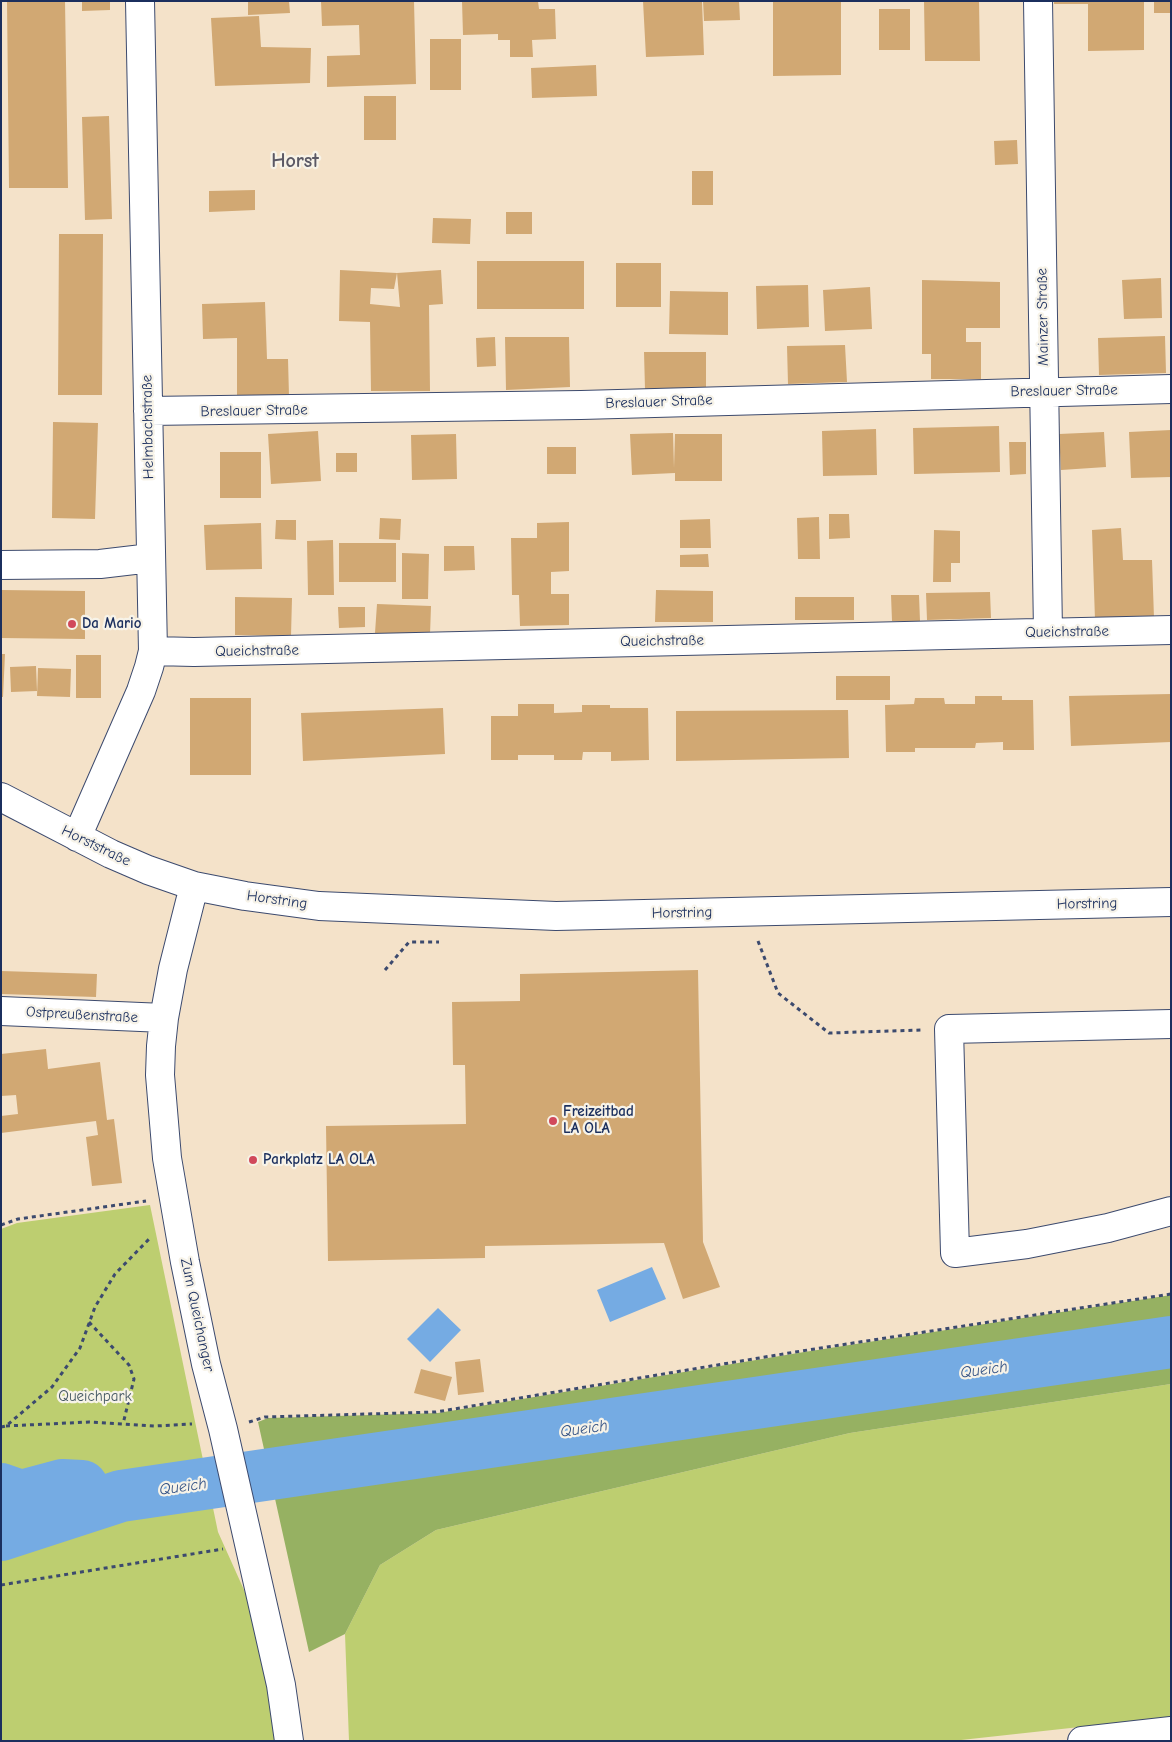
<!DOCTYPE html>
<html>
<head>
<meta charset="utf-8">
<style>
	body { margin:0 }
	#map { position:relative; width:1172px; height:1742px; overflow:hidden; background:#f4e2c9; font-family:"Comic Neue",sans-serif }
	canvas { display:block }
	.frame { position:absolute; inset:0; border:2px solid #1b2f5e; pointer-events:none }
</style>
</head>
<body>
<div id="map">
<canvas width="1172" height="1742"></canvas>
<div class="frame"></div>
</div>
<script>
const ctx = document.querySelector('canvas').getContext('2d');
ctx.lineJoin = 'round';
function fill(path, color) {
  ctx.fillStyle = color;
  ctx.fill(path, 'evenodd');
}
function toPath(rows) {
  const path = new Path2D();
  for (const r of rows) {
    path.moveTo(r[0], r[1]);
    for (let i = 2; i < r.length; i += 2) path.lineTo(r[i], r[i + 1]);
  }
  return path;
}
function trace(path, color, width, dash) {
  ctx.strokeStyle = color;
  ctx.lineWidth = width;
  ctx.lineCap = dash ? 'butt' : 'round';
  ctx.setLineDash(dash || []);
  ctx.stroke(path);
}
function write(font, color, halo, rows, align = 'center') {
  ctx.font = font + ' "Comic Neue",sans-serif';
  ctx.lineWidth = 4.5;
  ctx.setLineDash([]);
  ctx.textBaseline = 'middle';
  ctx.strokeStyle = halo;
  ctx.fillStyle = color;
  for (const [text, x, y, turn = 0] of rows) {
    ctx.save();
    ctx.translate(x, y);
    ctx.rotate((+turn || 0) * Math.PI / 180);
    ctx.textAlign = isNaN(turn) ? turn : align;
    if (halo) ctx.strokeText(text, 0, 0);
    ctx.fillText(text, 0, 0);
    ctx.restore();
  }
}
fill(toPath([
	[150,1205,218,1532,275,1659,289,1741,1,1741,1,1229,17,1223],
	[1171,1384,1171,1717,952,1741,349,1741,345,1634,380,1565,436,1530,850,1433]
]), '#bdce70');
fill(toPath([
	[1171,1295,1171,1384,850,1433,436,1530,380,1565,345,1634,309,1652,258,1422,268,1418,438,1413,798,1353]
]), '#96b162');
fill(toPath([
	[652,1267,666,1299,610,1322,597,1290],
	[438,1308,461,1330,430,1362,407,1339]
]), '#75abe3');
trace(toPath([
	[1,1489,21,1496,62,1485,82,1486],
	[1,1535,121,1496,1171,1342]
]), '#75abe3', 52);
fill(toPath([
	[7,1,65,1,68,188,9,188],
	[82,1,110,1,110,10,82,11],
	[248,1,289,1,290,13,248,15],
	[321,1,414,1,416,84,327,87,327,56,360,55,359,25,322,26],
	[462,1,538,1,539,9,555,9,556,39,532,40,533,57,510,57,510,40,498,40,498,34,463,35],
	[643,1,702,1,704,55,646,57],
	[703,1,739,1,740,20,704,21],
	[773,1,841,1,841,75,773,76],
	[924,1,979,1,980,61,925,61],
	[1054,1,1144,1,1144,50,1088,51,1088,4,1054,4],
	[1154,1,1171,1,1171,13,1154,13],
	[879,9,910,9,910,50,879,50],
	[259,16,261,47,311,48,310,83,215,86,211,18],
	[430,39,461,39,461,90,430,90],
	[596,65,597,96,532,98,531,68],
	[364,96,396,96,396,140,364,140],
	[109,116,112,219,85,220,82,117],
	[1017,140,1018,164,995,165,994,141],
	[692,171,713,171,713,205,692,205],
	[255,190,255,210,209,212,209,191],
	[506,212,532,212,532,234,506,234],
	[433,218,471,219,470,244,432,243],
	[59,234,103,234,102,395,58,395],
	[477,261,584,261,584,309,477,309],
	[616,263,661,263,661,307,616,307],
	[340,270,397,273,394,289,371,288,370,304,400,307,397,273,441,270,443,304,429,305,430,391,371,391,370,322,339,321],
	[1161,278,1162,318,1124,319,1122,280],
	[922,280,1000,282,1000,328,966,328,966,342,981,342,981,379,931,379,931,354,922,354],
	[808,285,809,327,757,329,756,286],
	[870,287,872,329,825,331,823,290],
	[670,291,728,292,728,335,669,334],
	[265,302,267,359,288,359,289,396,237,397,237,338,203,339,202,304],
	[1165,336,1166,373,1099,375,1098,338],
	[495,337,496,366,477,367,476,338],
	[505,337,569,337,570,387,506,390],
	[845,345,847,382,788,384,787,346],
	[644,352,706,352,706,389,645,389],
	[53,422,98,423,95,519,52,518],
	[999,426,1000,472,914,474,913,428],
	[876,429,877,475,823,476,822,431],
	[1171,430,1171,477,1131,478,1129,432],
	[318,431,321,481,271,484,268,434],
	[1104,432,1106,467,1061,470,1059,434],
	[673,433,674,468,675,434,722,434,722,481,675,481,675,473,632,475,630,434],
	[456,434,457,479,412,480,411,435],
	[1009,442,1026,442,1026,474,1010,475],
	[547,447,576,447,576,474,547,474],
	[220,452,261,452,261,498,220,498],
	[336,453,357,453,357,472,336,472],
	[829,514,849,514,850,538,829,539],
	[819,517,820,559,798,559,797,518],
	[380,518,401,519,400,540,379,539],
	[710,519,711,548,680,548,680,520],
	[276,520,296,520,296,540,275,539],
	[569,522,569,571,551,572,551,594,569,594,569,625,520,626,519,595,512,595,511,538,537,538,537,523],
	[261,523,262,569,206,570,204,525],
	[1121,528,1123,560,1152,560,1154,618,1095,620,1092,530],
	[934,530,960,531,960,563,951,563,951,582,933,582],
	[333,540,334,595,308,595,307,541],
	[339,543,396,543,396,582,339,582],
	[444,546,474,546,475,570,444,571],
	[402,553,429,554,428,599,402,599],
	[708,554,709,567,680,567,680,555],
	[1,590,85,591,85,639,1,638],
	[656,590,713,591,713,622,655,622],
	[990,592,991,618,927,620,926,593],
	[891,595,919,595,920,621,892,621],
	[235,597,292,598,291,636,235,635],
	[795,597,854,597,854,620,795,620],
	[377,604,431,606,430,635,375,633],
	[338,607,365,607,365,627,339,628],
	[1,654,5,654,3,697,1,697],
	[76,655,101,655,101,698,76,698],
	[36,666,37,691,11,692,10,667],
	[38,668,71,669,70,697,37,696],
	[836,676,890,676,890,700,836,700],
	[1171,694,1171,742,1071,746,1069,696],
	[975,696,1002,696,1002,700,1033,700,1034,750,1003,750,1003,742,976,743,975,748,915,748,915,752,886,752,885,705,914,704,915,698,944,698,945,704,975,704],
	[190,698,251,698,251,775,190,775],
	[518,704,554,704,554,713,582,712,582,705,610,705,610,708,648,708,649,760,611,761,611,752,583,752,582,760,554,760,554,755,518,755,518,760,491,760,491,716,518,716],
	[443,708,445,754,303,761,301,713],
	[848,710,849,758,676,761,676,711],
	[698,970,703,1242,720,1287,683,1299,664,1243,485,1246,485,1258,328,1261,326,1126,466,1124,465,1065,453,1065,452,1002,520,1001,520,974],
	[1,971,97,974,96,997,1,994],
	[46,1049,48,1069,100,1062,107,1120,114,1119,122,1183,92,1186,86,1137,98,1135,96,1121,1,1133,1,1116,18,1114,16,1095,1,1096,1,1054],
	[480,1359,484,1392,458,1395,455,1362],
	[421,1369,452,1377,445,1401,414,1393]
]), '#d1a873');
const minor = toPath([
	[1038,1,1048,632],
	[148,411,581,405,1171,389],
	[1,565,100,564,151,558],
	[153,651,194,652,1171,630],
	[1,797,111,854,148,870,194,886,245,896,319,906,556,916,1171,902],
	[77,837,141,691,149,667,153,651,140,1],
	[194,886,173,969,164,1018,161,1046,160,1075,167,1158,185,1262,206,1364,223,1429,281,1685,289,1741],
	[1,1011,164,1018],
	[1171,1024,949,1029,955,1253,1027,1244,1108,1228,1171,1211],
	[1082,1741,1171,1731]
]);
trace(minor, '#3c4a6e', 30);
trace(toPath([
	[758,941,778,993,829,1033,921,1030],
	[385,970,409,942,439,942],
	[1,1225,18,1219,146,1201],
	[89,1322,129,1365,134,1379,123,1424],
	[249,1422,265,1417,436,1412,795,1352,1171,1294],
	[6,1426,89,1422,155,1426,192,1424],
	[1,1427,6,1426,52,1387,80,1348,95,1307,115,1274,151,1237],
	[1,1585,223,1549]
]), '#3c4a6e', 3, [4, 4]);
trace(minor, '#fff', 28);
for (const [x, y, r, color] of [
	[72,624,5,"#d1495b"],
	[553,1121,5,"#d1495b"],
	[253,1160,5,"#d1495b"]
]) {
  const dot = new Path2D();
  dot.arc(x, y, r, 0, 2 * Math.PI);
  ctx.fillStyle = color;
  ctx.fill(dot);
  trace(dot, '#f7f3e8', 2);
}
write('15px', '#1b2f5e', '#f7f3e8', [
	["Mainzer Straße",1043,317,-91],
	["Breslauer Straße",1064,391,-1],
	["Breslauer Straße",659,402,-2],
	["Breslauer Straße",254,411,-1],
	["Helmbachstraße",148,427,-91],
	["Queichstraße",1067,632,-1],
	["Queichstraße",662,641,-1],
	["Queichstraße",257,651,-1],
	["Horststraße",96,846,26],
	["Horstring",277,900,8],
	["Horstring",1087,904,-1],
	["Horstring",682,913,-1],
	["Ostpreußenstraße",82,1015,3],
	["Zum Queichanger",197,1315,78]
]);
write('bold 15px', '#1b2f5e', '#f7f3e8', [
	["Da Mario",82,624],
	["Freizeitbad",563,1112],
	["LA OLA",563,1129],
	["Parkplatz LA OLA",263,1160]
], 'left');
write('15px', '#445762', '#f7f3e8', [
	["Queichpark",95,1397]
]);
write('italic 16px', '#365486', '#f7f3e8', [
	["Queich",984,1370,-8],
	["Queich",584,1429,-8],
	["Queich",183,1487,-8]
]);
write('bold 20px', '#5b5965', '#f7f3e8', [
	["Horst",295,161]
]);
</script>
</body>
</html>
